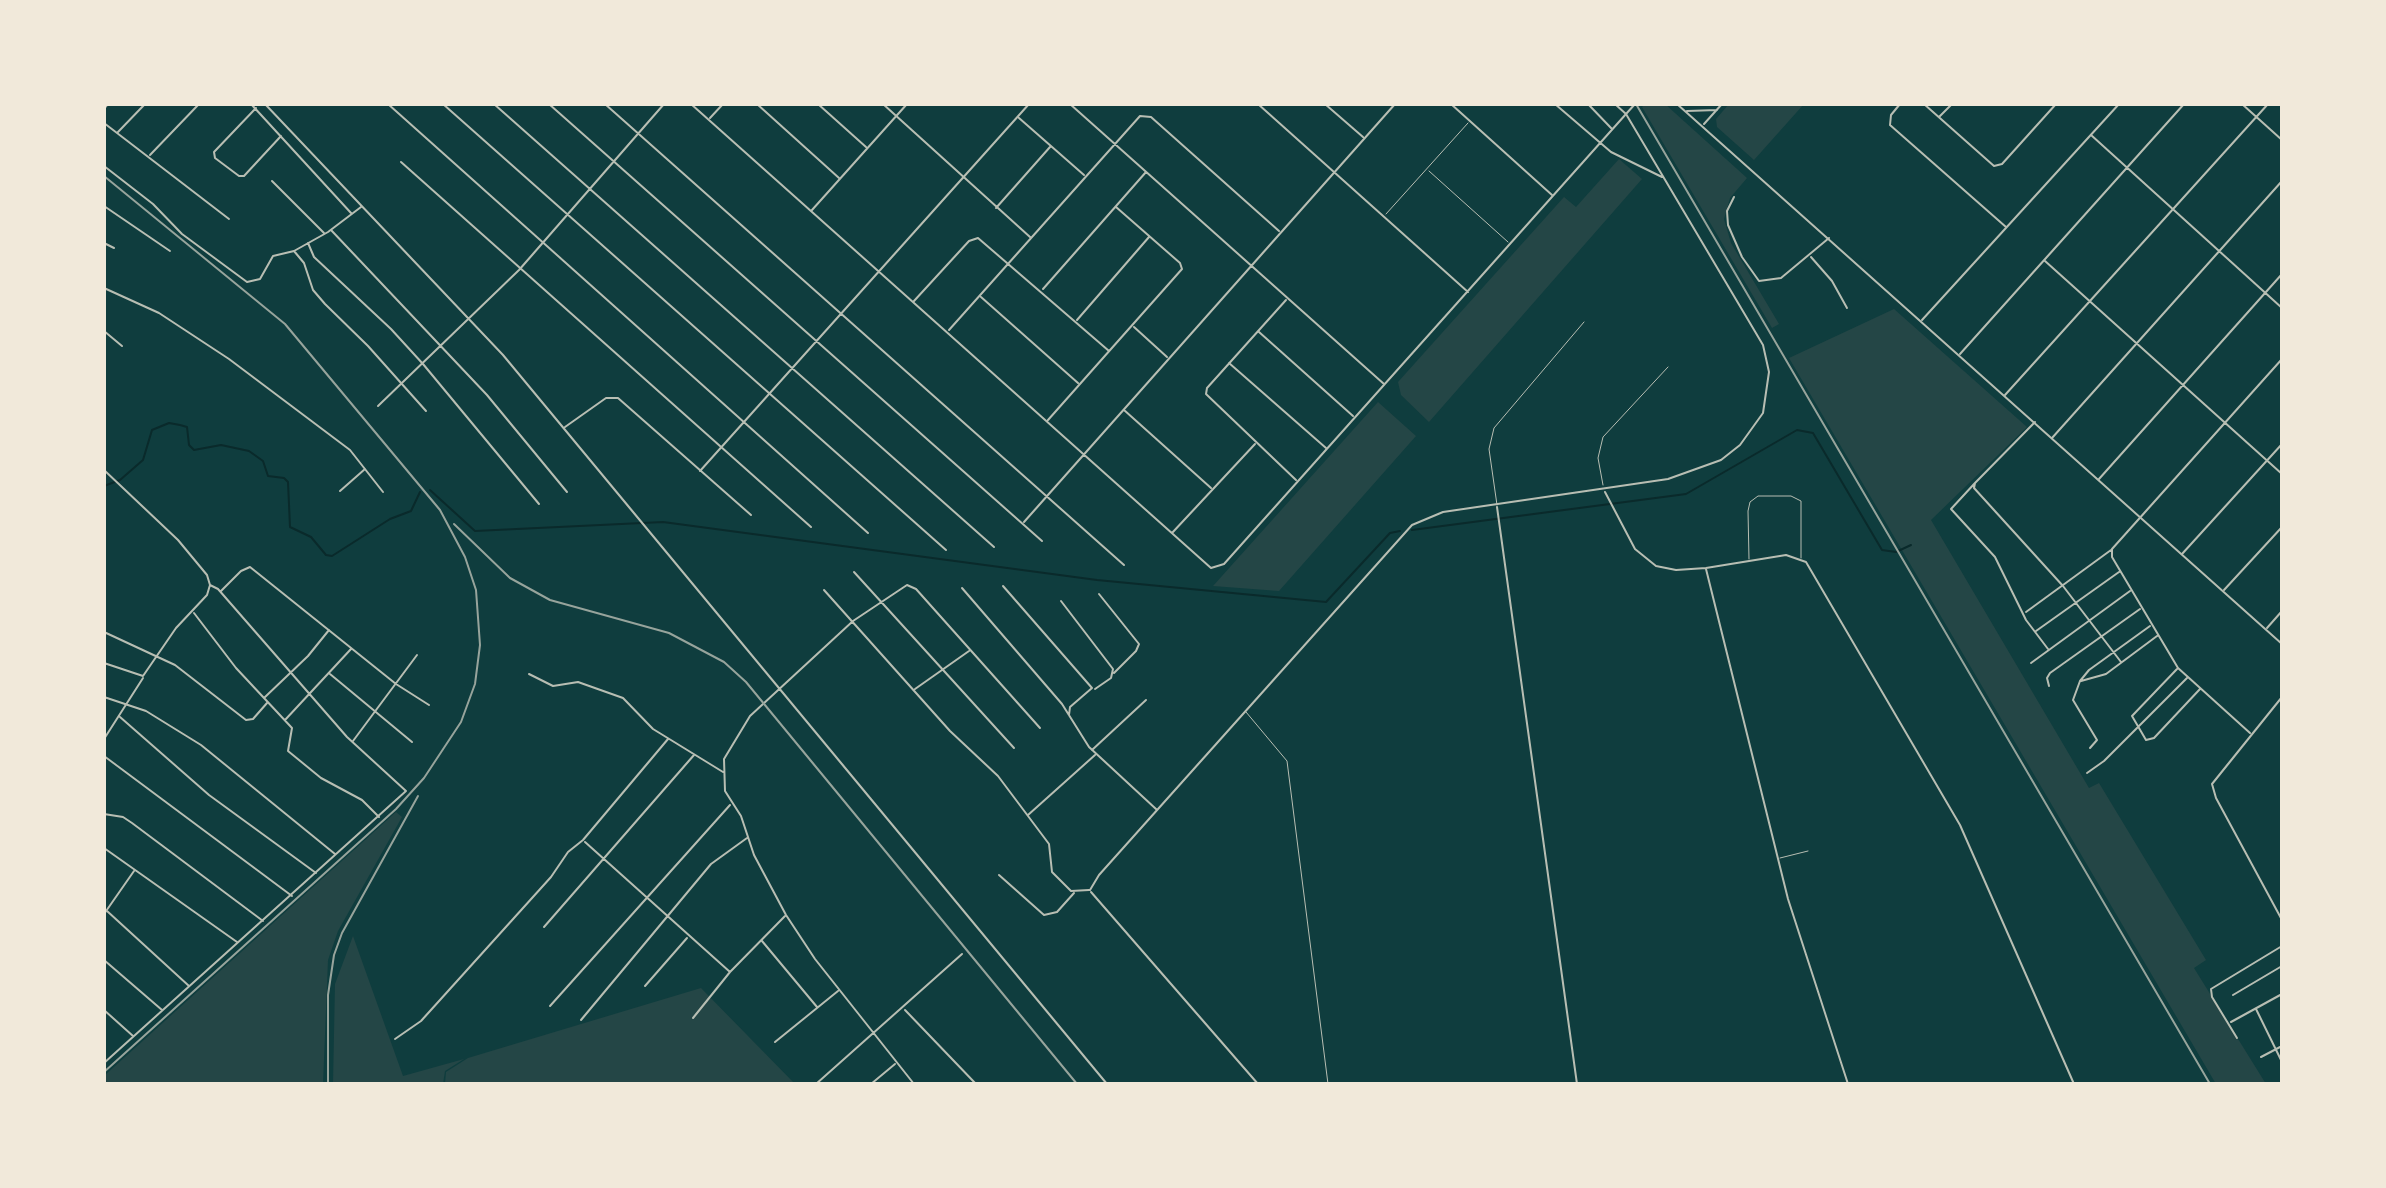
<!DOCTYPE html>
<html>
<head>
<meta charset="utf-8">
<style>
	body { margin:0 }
	#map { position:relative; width:2386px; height:1188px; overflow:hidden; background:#0f3d3e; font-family:Raleway,sans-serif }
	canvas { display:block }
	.frame { position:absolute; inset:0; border:106px solid #f1e9da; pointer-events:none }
</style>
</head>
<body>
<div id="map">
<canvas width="2386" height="1188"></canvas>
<div class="frame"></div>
</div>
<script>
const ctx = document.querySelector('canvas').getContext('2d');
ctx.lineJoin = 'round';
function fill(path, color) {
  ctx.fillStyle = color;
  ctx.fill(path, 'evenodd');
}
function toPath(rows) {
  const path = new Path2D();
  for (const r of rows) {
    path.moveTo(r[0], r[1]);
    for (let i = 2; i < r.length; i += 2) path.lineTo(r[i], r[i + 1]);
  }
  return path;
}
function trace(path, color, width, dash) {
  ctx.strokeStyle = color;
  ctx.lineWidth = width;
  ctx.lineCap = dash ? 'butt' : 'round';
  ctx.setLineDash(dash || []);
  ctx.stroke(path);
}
fill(toPath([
	[1645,104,1665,104,1747,178,1730,198,1724,219,1731,243,1779,324,1772,328,1642,107],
	[1729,104,1804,104,1754,160,1717,127,1716,119],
	[1619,159,1642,179,1429,422,1401,395,1398,382,1564,197,1576,207],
	[1894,309,2027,427,1931,520,2089,788,2099,783,2206,960,2194,968,2266,1084,2216,1084,1789,358],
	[1378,402,1416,436,1279,591,1213,586],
	[396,812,402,817,338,931,328,960,323,1084,104,1084,104,1076],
	[353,936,403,1076,464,1059,445,1071,443,1084,333,1084,335,984],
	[701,988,795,1084,445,1084,446,1072,468,1058]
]), '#244646');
trace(toPath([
	[104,486,120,480,143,460,152,430,169,423,180,425,187,427,189,445,194,450,221,445,249,451,263,461,268,476,284,478,288,482,290,527,311,537,326,555,332,556,390,519,411,511,420,492],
	[430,490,475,531,663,522,1097,580,1326,602,1390,533,1400,531],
	[1412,530,1686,494,1797,430,1813,433,1882,550,1896,552,1911,545]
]), '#0a2a2b', 2);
trace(toPath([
	[1429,171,1508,242],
	[1386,214,1468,123],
	[1603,485,1598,458,1603,437,1668,367],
	[1497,505,1489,449,1494,428,1584,322],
	[1749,559,1748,511,1750,502,1758,496,1791,496,1801,501,1801,558],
	[1246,712,1287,761,1328,1084],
	[1780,858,1808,851]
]), '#b8beb3', 1);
trace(toPath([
	[251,104,351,213],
	[265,104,503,355,1107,1084],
	[388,104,868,533],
	[443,104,946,550],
	[494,104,994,547],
	[549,104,1042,541],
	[605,104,1124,565],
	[691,104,1211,568,1224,564,1626,114,1763,345,1769,372,1763,413,1740,445,1721,460,1668,479,1443,512,1412,525,1099,875,1090,890],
	[757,104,839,178],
	[818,104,866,147],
	[883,104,1030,237],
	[1070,104,1384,384],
	[1258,104,1468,292],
	[1325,104,1363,137],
	[1451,104,1552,195],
	[1555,104,1611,152,1662,177],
	[1588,104,1612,129],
	[1900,104,1891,115,1890,125,2006,227],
	[1924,104,1994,166,2002,164,2056,104],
	[2242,104,2282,140],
	[256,108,214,152,215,158,239,176,244,176,281,136],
	[104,109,108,104],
	[1939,117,1952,104],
	[710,118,723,104],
	[1019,118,1084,175],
	[104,123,229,219],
	[118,132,145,104],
	[2091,135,2282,308],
	[150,155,199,104],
	[401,162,811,527],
	[104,166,153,204,182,234,247,282,260,279,273,256,294,251,328,232,361,207],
	[272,181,324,233],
	[1734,197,1727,211,1728,225,1742,257,1759,281,1781,278,1829,238],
	[104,206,170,251],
	[996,208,1050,147],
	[812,210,907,104],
	[331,230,487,395,567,492],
	[104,243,114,248],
	[308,243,314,257,391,329,423,364,539,504],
	[294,251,304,263,313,290,325,304,368,346,426,411],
	[1811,257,1832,281,1847,308],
	[2045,261,2282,474],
	[104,288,159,313,229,359,350,450,383,492],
	[1043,289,1146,172],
	[981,297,1078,383],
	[1286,300,1207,388,1206,394,1296,480],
	[914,301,969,241,978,238,1109,351],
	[1077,320,1149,237],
	[1922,320,2119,104],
	[1134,327,1167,357],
	[949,330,1140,116,1151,117,1279,231],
	[104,331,122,346],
	[1259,332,1353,416],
	[1960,354,2184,104],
	[1229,363,1326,448],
	[2005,395,2268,104],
	[378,406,519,270,664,104],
	[1124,410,1211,488],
	[1048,420,1182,269,1180,263,1116,207],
	[2035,422,1975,483,1974,488,2063,586,2121,662],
	[565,427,606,398,618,398,751,515],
	[2052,438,2282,181],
	[104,470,178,540,207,575,210,585,207,595,176,628,143,676,104,663],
	[700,471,1029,104],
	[2099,479,2282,274],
	[1975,483,1951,509,1995,557,2026,620,2048,649],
	[340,491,365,469],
	[1605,492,1635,549,1656,566,1676,570,1706,568,1786,555,1806,562,1960,825,2074,1084],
	[1497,507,1577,1084],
	[1024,522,1395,104],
	[1172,533,1255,444],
	[2182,554,2282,444],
	[1706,569,1788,899,1848,1084],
	[854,572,1014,748],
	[1003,586,1092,688,1070,707,1069,715],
	[962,588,1062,704,1089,747,1156,809],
	[824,590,950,731,998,776,1049,844,1052,872,1071,891,1089,890],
	[2224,590,2282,527],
	[221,591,241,571,250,567,396,684,429,705],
	[1099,594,1139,644,1136,651,1114,673],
	[1061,601,1113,669,1111,678,1095,689],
	[2026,612,2111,550],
	[194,613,236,668,292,728,288,751,321,778,362,800,379,817],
	[2267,628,2282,611],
	[2036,631,2119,572],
	[104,632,175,665,246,720,253,719,267,703],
	[2031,663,2130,591],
	[2177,669,2132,716,2146,740,2154,738,2200,689],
	[330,674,412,742],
	[529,674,553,686,578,682,623,698,653,729,723,772],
	[2081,681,2106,674,2157,636],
	[2049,686,2047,678,2050,673,2140,609],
	[915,689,969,651],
	[104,697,146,711,201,745,335,854],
	[2282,697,2212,784,2216,798,2282,920],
	[264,698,308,656,329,630],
	[120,717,209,795,316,873],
	[285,720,351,649],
	[2250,733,2178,668,2112,557,2112,549,2282,359],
	[104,739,143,678],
	[353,741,417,655],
	[2090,748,2097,740,2073,700,2080,681,2089,670,2150,626],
	[1092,750,1146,700],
	[104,756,292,896],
	[2087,773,2104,761,2187,678],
	[104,814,123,817,132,823,263,921],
	[1028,815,1095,755],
	[585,842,730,972],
	[104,848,237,942],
	[999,875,1044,915,1057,912,1074,893],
	[1091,892,1258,1084],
	[107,911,189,986],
	[104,914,134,871],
	[544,927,694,755],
	[762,941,817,1007],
	[104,960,162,1010],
	[645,986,687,938],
	[2233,995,2282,966],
	[550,1006,730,805],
	[2256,1009,2282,1062],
	[104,1010,133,1036],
	[905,1010,976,1084],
	[693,1018,730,972,785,916],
	[581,1020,711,864,747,838],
	[2231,1022,2282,994],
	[2237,1038,2212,997,2211,989,2282,946],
	[395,1039,421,1021,551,877,568,852,583,840,668,739],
	[775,1042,838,991],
	[2261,1057,2282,1046],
	[104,1063,406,791,347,737,218,589,210,585],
	[816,1084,962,954],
	[871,1084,895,1064],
	[914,1084,815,959,786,915,754,855,741,816,725,791,724,759,750,716,853,621,907,585,916,589,1040,728]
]), '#b8beb3', 2);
trace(toPath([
	[1615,104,1626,114,1635,104],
	[1677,104,2282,644],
	[1687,111,1717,110],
	[1704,124,1722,104]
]), '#b8beb3', 2);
trace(toPath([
	[1636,104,2210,1084],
	[104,176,285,324,440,510,465,557,476,590,480,645,475,684,461,722,424,778,396,809,104,1072],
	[454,524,510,578,550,600,669,633,724,662,746,682,1077,1084],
	[328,1084,328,995,334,955,342,933,418,796]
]), '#97a49c', 2);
</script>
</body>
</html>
